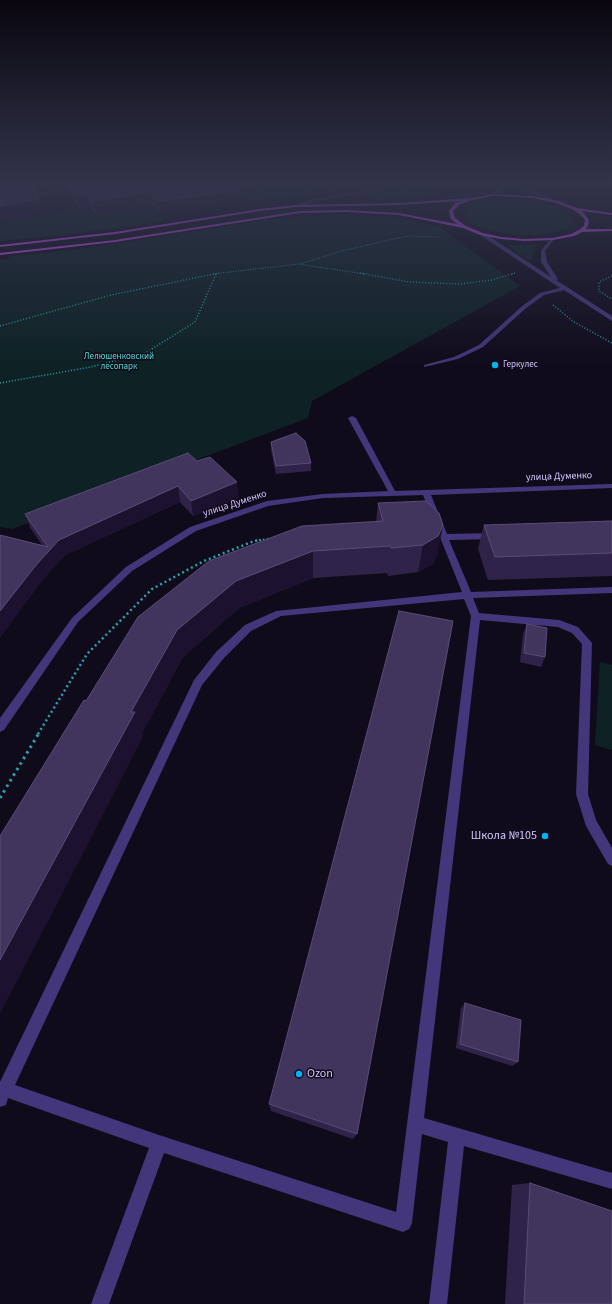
<!DOCTYPE html>
<html>
<head>
<meta charset="utf-8">
<style>
	body { margin:0 }
	canvas { display:block; background:#100b1b }
</style>
</head>
<body>
<canvas width="612" height="1304"></canvas>
<script>
const ctx = document.querySelector('canvas').getContext('2d');
ctx.lineJoin = 'round';
function fill(path, color) {
  ctx.fillStyle = color;
  ctx.fill(path, 'evenodd');
}
function toPath(rows) {
  const path = new Path2D();
  for (const r of rows) {
    path.moveTo(r[0], r[1]);
    for (let i = 2; i < r.length; i += 2) path.lineTo(r[i], r[i + 1]);
  }
  return path;
}
function trace(path, color, width, dash) {
  ctx.strokeStyle = color;
  ctx.lineWidth = width;
  ctx.lineCap = dash ? 'butt' : 'round';
  ctx.setLineDash(dash || []);
  ctx.stroke(path);
}
function write(font, color, halo, rows, align = 'center') {
  ctx.font = font + ' "Source Sans 3",sans-serif';
  ctx.lineWidth = 3;
  ctx.setLineDash([]);
  ctx.textBaseline = 'middle';
  ctx.strokeStyle = halo;
  ctx.fillStyle = color;
  for (const [text, x, y, turn = 0] of rows) {
    ctx.save();
    ctx.translate(x, y);
    ctx.rotate((+turn || 0) * Math.PI / 180);
    ctx.textAlign = isNaN(turn) ? turn : align;
    if (halo) ctx.strokeText(text, 0, 0);
    ctx.fillText(text, 0, 0);
    ctx.restore();
  }
}
fill(toPath([
	[419,183,429,183,433,185,432,189,424,198,380,200,369,197,366,194],
	[505,183,511,183,539,195,502,193],
	[302,186,304,188,308,187,313,192,247,202,238,193],
	[517,199,552,206,567,213,573,221,567,228,556,232,538,235,514,235,494,231,479,227,468,221,464,214,469,207,482,202,497,200],
	[85,207,93,214,154,207,165,221,64,235,0,241,0,224],
	[330,215,383,216,438,226,520,286,312,401,308,418,12,529,0,527,0,260,8,259,10,256,73,250,267,220],
	[507,245,537,245,531,262],
	[600,662,612,665,612,750,595,745]
]), '#0e2225');
trace(toPath([
	[300,264,342,251,393,239,410,236,439,237],
	[213,274,298,264,365,274],
	[512,274,515,273]
]), '#2da0ab', 1, [1, 1.5]);
trace(toPath([
	[360,273,409,282,460,284,492,280,515,273],
	[612,276,599,282,599,291,612,299],
	[553,305,574,322,612,343],
	[0,326,111,295,219,273],
	[0,383,91,367,147,352,195,322,216,274]
]), '#2da0ab', 1.5, [1, 2]);
trace(toPath([
	[255,541,273,538]
]), '#2da0ab', 2, [1.5, 2.5]);
trace(toPath([
	[38,734,87,654,152,589,204,561,254,541,261,540]
]), '#2da0ab', 2.5, [2, 3]);
trace(toPath([
	[0,798,39,733]
]), '#2da0ab', 3, [2.5, 4]);
fill(toPath([
	[83,183,87,183,88,185,0,203,0,201,84,184,83,183],
	[406,183,412,183,312,202,296,207,294,206,311,200,406,183],
	[500,183,504,183,502,188,494,196,492,196,500,183],
	[511,183,515,183,559,202,555,203,511,183],
	[480,233,484,233,551,277,541,262,541,251,551,238,555,238,545,251,547,262,558,279,556,280,612,316,612,321,564,290,544,295,525,309,483,347,458,359,424,367,424,365,454,357,479,345,521,307,540,293,560,288,480,235,480,233],
	[352,416,356,418,395,491,612,484,612,488,431,495,447,534,494,533,498,536,494,539,449,540,471,592,612,587,612,593,473,598,479,613,559,620,578,627,592,643,588,794,596,820,612,848,612,866,608,864,586,826,576,794,582,644,572,633,558,627,480,620,424,1118,612,1173,612,1189,464,1146,447,1304,429,1304,448,1142,422,1134,412,1223,409,1229,403,1232,164,1153,109,1304,91,1304,149,1148,8,1098,6,1105,0,1107,0,1082,194,680,216,652,245,625,276,611,462,592,423,495,323,498,268,506,196,531,132,571,78,622,4,730,0,732,0,718,72,618,126,567,190,527,267,501,323,494,388,491,348,418,352,416],
	[464,599,471,616,396,1212,159,1135,15,1085,202,685,224,658,251,631,281,616,464,599]
]), '#43367a');
fill(toPath([
	[493,194,533,196,559,201,577,208,612,213,612,215,582,211,589,220,588,226,585,229,612,229,612,231,582,232,574,236,553,240,524,241,501,239,480,235,463,228,399,215,346,212,300,213,115,242,0,255,0,253,115,240,300,211,346,210,399,213,457,224,451,219,449,211,455,203,462,201,399,205,296,207,260,211,115,234,0,247,0,245,115,232,260,209,296,205,399,203,471,198,493,194],
	[493,196,533,198,556,203,574,210,582,216,585,220,584,226,579,230,571,234,553,238,524,239,501,237,483,233,466,226,455,218,453,211,459,205,472,200,493,196]
]), '#d74dfe');
fill(toPath([
	[66,183,110,183,114,190,123,183,365,183,365,188,331,192,321,184,235,194,236,204,161,214,152,205,96,214,89,207,80,209,69,193],
	[451,183,499,183,496,186,473,191],
	[271,442,311,463,311,471,276,474,271,450],
	[197,461,239,498,193,516,180,502,65,555,43,579,0,637,0,535,42,545,31,529,25,514],
	[378,503,438,552,433,564,418,572,388,576,387,573,313,578,239,608,183,657,142,733,143,737,86,701,302,526,376,522],
	[612,521,612,576,488,580,478,549,484,525],
	[527,624,545,657,541,667,520,662,523,634],
	[465,1003,518,1062,512,1066,456,1048,461,1008],
	[269,1104,357,1134,353,1139,271,1111],
	[530,1183,612,1304,505,1304,512,1185]
]), '#30234a');
fill(toPath([
	[5,183,35,183,0,199,0,184],
	[225,183,321,183,321,184,235,194,236,204,161,214,159,201],
	[331,183,365,183,365,188,331,192],
	[474,183,499,183,496,186,473,191],
	[582,183,612,183,612,185,569,195,571,185],
	[150,192,152,205,96,214,94,201],
	[87,194,89,207,80,209,77,196],
	[39,199,43,214,0,223,0,206],
	[237,482,239,498,193,516,191,501],
	[178,486,180,502,65,555,43,579,0,637,0,611,37,564,59,540],
	[443,525,438,552,433,564,418,572,423,545],
	[313,551,313,578,239,608,183,657,142,733,143,737,0,1014,0,960,131,712,177,630,236,581]
]), '#1c122f');
const building = toPath([
	[30,183,35,183,39,199,0,206,0,188,30,183],
	[67,183,110,183,114,190,123,183,225,183,235,191,159,201,150,192,94,201,87,194,77,196,67,183],
	[574,183,582,183,571,185,574,183],
	[296,433,305,441,311,463,276,466,271,442,296,433],
	[188,453,197,461,210,457,237,482,191,501,178,486,59,540,37,564,0,611,0,535,48,547,25,514,188,453],
	[426,501,439,513,443,525,438,536,423,545,391,548,390,546,313,551,236,581,177,630,131,712,135,712,0,960,0,836,84,700,86,701,138,617,209,561,302,526,383,521,378,503,426,501],
	[612,521,612,553,495,557,484,525,612,521],
	[399,611,453,621,357,1134,269,1104,399,611],
	[527,624,547,628,545,657,524,653,527,624],
	[465,1003,521,1020,518,1062,460,1044,465,1003],
	[530,1183,612,1211,612,1304,524,1304,530,1183]
]);
fill(building, '#42355d');
trace(building, '#594c76', 1);
const sky = ctx.createLinearGradient(0, 0, 0, 365);
sky.addColorStop(0, '#09060f');
sky.addColorStop(0.5, '#31344a');
sky.addColorStop(1, '#31344a00');
ctx.fillStyle = sky;
ctx.fillRect(0, 0, 612, 365);
for (const [x, y, r, color] of [
	[495,365,4,"#01b3ef"],
	[545,836,4,"#01b3ef"],
	[299,1074,4,"#01b3ef"]
]) {
  const dot = new Path2D();
  dot.arc(x, y, r, 0, 2 * Math.PI);
  ctx.fillStyle = color;
  ctx.fill(dot);
  trace(dot, '#100b1b', 1.5);
}
write('9px', '#53ddcf', '#100b1b', [
	["Лелюшенковский",119,357],
	["лесопарк",119,367]
]);
write('9px', '#d5c6ff', '#100b1b', [
	["Геркулес",503,365]
], 'left');
write('10px', '#d5c6ff', '#100b1b', [
	["улица Думенко",559,477,-2],
	["улица Думенко",235,504,-18]
]);
write('12px', '#d5c6ff', '#100b1b', [
	["Школа №105",537,836],
	["Ozon",307,1074,"left"]
], 'right');
</script>
</body>
</html>
